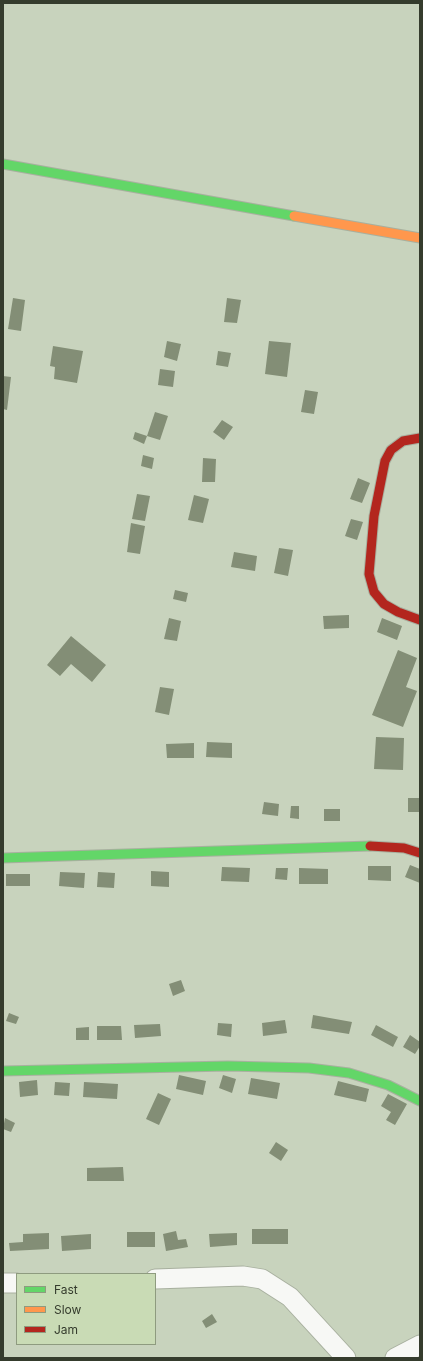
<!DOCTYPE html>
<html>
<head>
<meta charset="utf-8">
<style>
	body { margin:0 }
	#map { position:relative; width:423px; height:1361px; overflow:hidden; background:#c8d3bd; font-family:Inter,sans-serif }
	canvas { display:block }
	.frame { position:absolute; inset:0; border:4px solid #353c2d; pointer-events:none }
	.legend { position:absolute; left:16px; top:1273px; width:140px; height:72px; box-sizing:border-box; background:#c9dbb5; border:1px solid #8e9b7f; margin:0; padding:5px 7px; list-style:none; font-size:12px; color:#353c2d }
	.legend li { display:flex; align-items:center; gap:8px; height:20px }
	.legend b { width:20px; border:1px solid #8e9b7f }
</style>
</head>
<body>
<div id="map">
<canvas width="423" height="1361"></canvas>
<div class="frame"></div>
<ul class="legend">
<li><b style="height:5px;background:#63d668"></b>Fast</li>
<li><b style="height:5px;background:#ff974d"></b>Slow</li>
<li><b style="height:5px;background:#b3261e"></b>Jam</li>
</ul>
</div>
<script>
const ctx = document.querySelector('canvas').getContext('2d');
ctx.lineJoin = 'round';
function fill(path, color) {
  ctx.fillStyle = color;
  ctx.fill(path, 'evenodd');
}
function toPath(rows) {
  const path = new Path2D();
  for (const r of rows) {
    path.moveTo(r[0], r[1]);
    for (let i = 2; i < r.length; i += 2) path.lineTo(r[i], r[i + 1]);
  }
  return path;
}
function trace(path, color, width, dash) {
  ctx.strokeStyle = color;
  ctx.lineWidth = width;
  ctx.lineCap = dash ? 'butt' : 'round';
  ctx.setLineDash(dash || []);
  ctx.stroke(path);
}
fill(toPath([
	[13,298,25,300,21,331,8,329],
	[227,298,241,300,237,323,224,322],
	[167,341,181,344,177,361,164,357],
	[269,341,291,343,287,377,265,374],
	[53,346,83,351,77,383,54,379,55,367,50,366],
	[218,351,231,353,228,367,216,365],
	[160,369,175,371,173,387,158,385],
	[3,376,11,377,7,410,3,409],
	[305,390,318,392,314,414,301,412],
	[155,412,168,416,160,440,147,436],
	[222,420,233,427,224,440,213,432],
	[135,432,147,436,144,444,133,439],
	[143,455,154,458,152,469,141,466],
	[203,458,216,459,215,482,202,482],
	[358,478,370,483,362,503,350,499],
	[137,494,150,496,145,521,132,519],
	[194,495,209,499,203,523,188,520],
	[351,519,363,522,357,540,345,536],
	[131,523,145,526,140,554,127,552],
	[279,548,293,550,288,576,274,573],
	[234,552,257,556,255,571,231,567],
	[175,590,188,593,186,602,173,599],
	[349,615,349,628,324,629,323,616],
	[169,618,181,621,177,641,164,639],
	[382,618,402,626,397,640,377,632],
	[71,636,106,665,92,682,71,664,60,676,47,665],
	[398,650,417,658,406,687,417,691,403,727,372,715],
	[160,687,174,689,169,715,155,712],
	[376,737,404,738,403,770,374,769],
	[207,742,232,743,232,758,206,757],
	[194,743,194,758,167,758,166,744],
	[408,798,420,798,420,812,408,812],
	[264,802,279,804,278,816,262,814],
	[291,806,299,806,299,819,290,818],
	[324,809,340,809,340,821,324,821],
	[410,865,420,869,420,883,405,877],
	[368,866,391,866,391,881,368,880],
	[222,867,250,868,249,882,221,881],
	[276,868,288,868,287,880,275,879],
	[299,868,328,869,328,884,299,884],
	[151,871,169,872,169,887,151,886],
	[60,872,85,873,84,888,59,886],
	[98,872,115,873,114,888,97,887],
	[6,874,30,874,30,886,6,886],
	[181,980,185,991,173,996,169,984],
	[9,1013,19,1017,16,1024,6,1021],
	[313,1015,352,1022,349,1034,311,1028],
	[285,1020,287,1033,263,1036,262,1023],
	[218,1023,232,1024,231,1037,217,1035],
	[160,1024,161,1036,135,1038,134,1025],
	[376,1025,398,1037,393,1047,371,1035],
	[97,1026,121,1026,122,1040,97,1040],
	[89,1027,89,1040,76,1040,76,1028],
	[410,1035,420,1042,420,1046,415,1054,403,1047],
	[179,1075,206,1081,203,1095,176,1089],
	[223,1075,236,1079,232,1093,219,1088],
	[251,1078,280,1083,277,1099,248,1094],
	[37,1080,38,1095,20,1097,19,1082],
	[338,1081,369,1089,366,1102,334,1095],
	[55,1082,70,1083,69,1096,54,1095],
	[84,1082,118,1084,117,1099,83,1097],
	[158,1093,171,1099,159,1125,146,1119],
	[388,1094,407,1104,395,1125,386,1120,391,1112,381,1106],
	[5,1118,15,1123,11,1132,3,1129],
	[276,1142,288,1150,281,1161,269,1153],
	[123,1167,124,1181,87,1181,87,1168],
	[252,1229,288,1229,288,1244,252,1244],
	[176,1231,178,1240,186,1239,188,1247,166,1251,163,1234],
	[127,1232,155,1232,155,1247,127,1247],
	[49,1233,49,1249,10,1251,9,1243,23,1242,23,1234],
	[237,1233,237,1245,210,1247,209,1234],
	[91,1234,91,1249,62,1251,61,1236],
	[212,1314,217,1322,206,1328,202,1321]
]), '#838e76');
const street = toPath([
	[155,1279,243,1276,262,1279,290,1297,346,1358],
	[3,1283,17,1283],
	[395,1358,420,1345]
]);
const fast = toPath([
	[3,164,294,216],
	[3,858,370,846],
	[3,1071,228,1066,309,1068,349,1073,388,1085,420,1101]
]);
const slow = toPath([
	[294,216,420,238]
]);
const jam = toPath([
	[420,438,403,441,391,450,385,461,374,516,369,574,374,592,384,604,398,612,420,620],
	[370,846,404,848,420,853]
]);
trace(street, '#a8b09f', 21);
trace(fast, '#a8b09f', 11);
trace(slow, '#a8b09f', 11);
trace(jam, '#a8b09f', 11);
trace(street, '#f7f8f5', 19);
trace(fast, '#63d668', 9);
trace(slow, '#ff974d', 9);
trace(jam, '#b3261e', 9);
</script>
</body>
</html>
